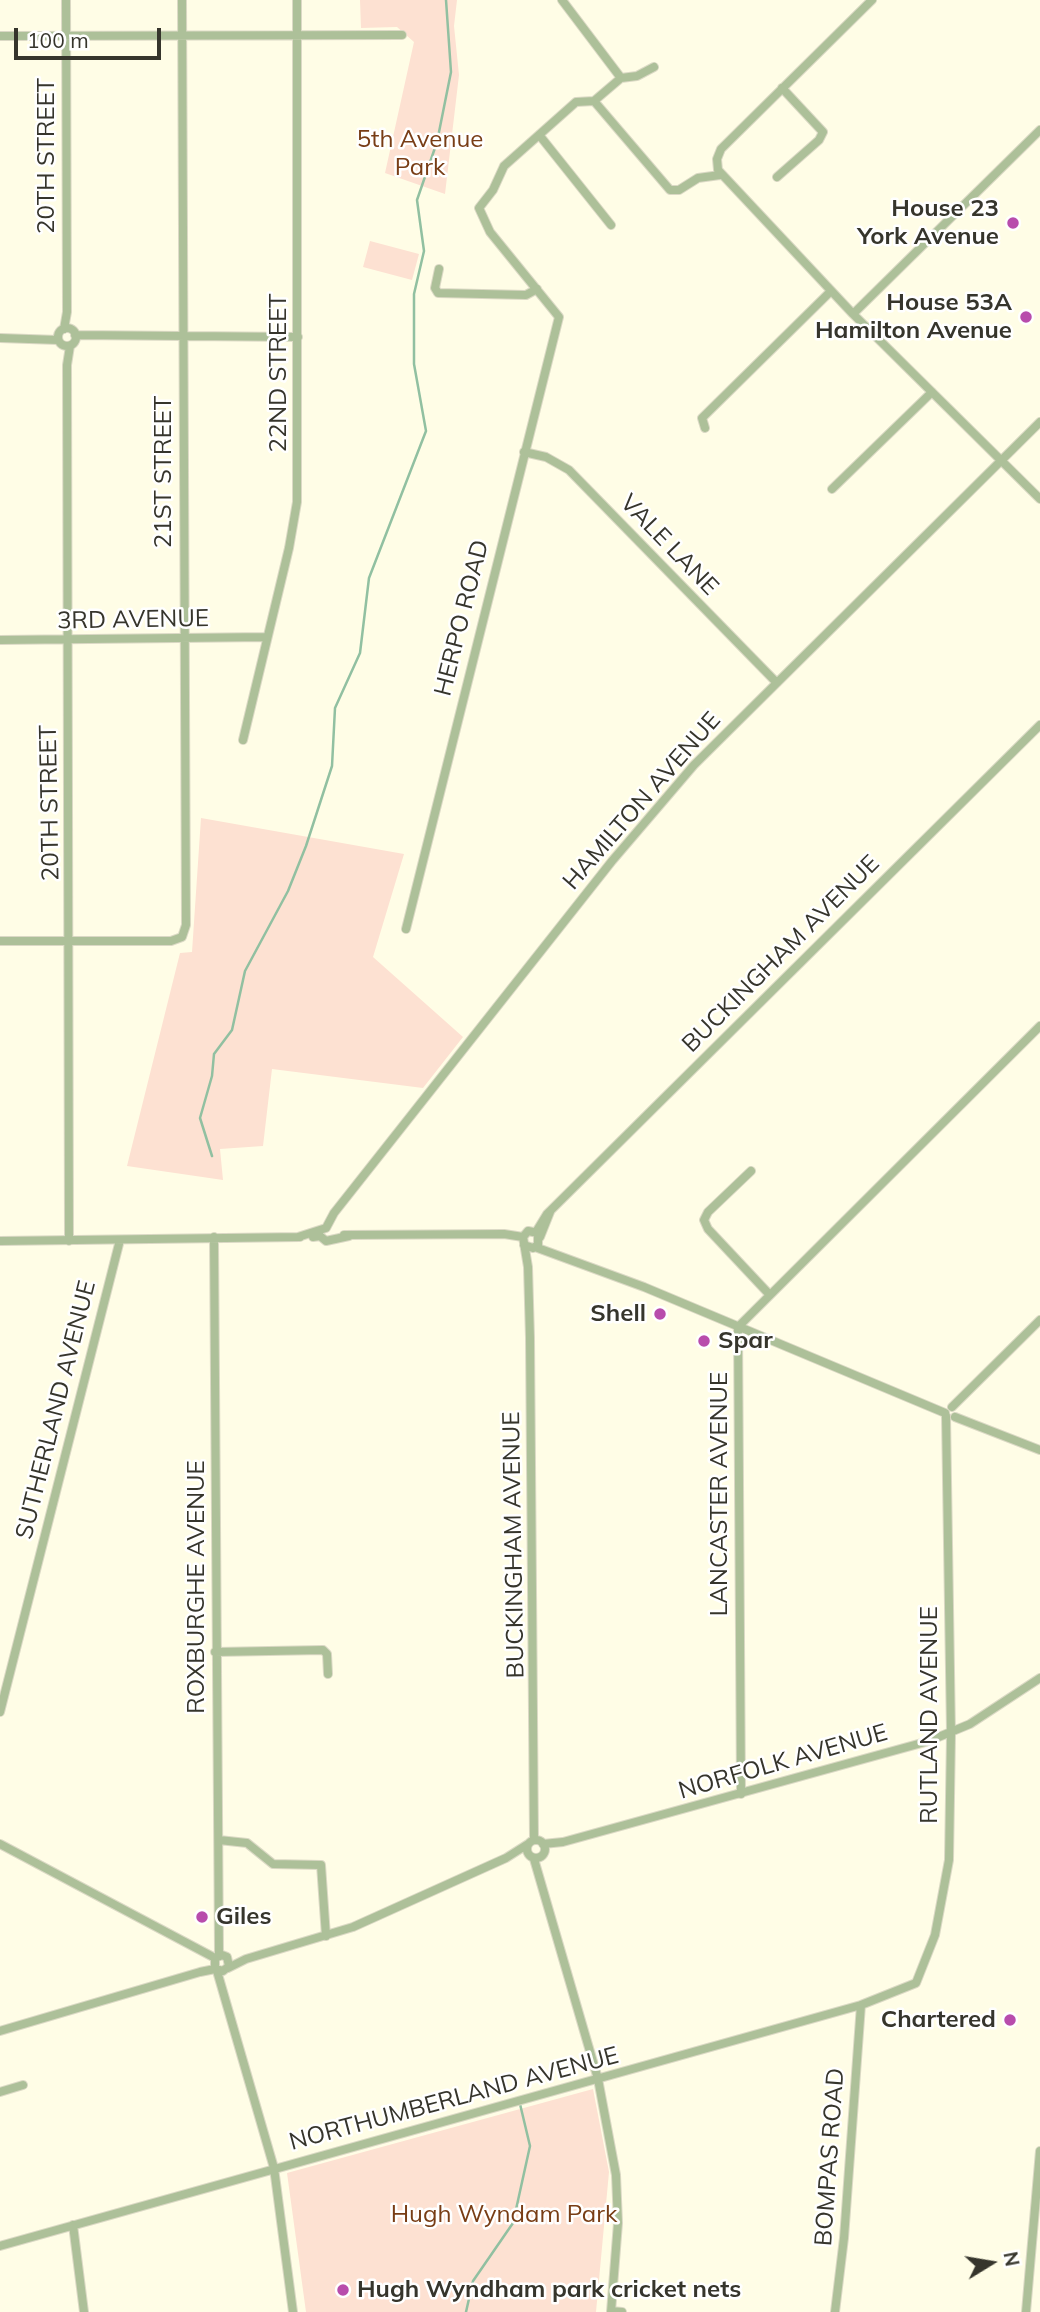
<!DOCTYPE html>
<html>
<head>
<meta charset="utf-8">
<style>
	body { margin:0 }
	#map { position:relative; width:1040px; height:2312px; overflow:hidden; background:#fffde6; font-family:Mulish,sans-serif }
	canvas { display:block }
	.north { position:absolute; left:956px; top:2228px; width:70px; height:70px; -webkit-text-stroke:5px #fff; paint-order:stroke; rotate:79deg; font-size:19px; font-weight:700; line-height:28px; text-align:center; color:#36352c }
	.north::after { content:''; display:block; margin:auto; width:24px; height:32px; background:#36352c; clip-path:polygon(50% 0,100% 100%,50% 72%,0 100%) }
	.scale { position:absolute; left:14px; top:28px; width:147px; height:32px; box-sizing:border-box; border:4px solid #36352c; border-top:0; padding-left:9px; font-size:21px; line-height:24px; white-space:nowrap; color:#36352c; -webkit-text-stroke:5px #fff; paint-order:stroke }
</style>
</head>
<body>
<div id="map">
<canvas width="1040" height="2312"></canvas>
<div class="north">N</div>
<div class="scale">100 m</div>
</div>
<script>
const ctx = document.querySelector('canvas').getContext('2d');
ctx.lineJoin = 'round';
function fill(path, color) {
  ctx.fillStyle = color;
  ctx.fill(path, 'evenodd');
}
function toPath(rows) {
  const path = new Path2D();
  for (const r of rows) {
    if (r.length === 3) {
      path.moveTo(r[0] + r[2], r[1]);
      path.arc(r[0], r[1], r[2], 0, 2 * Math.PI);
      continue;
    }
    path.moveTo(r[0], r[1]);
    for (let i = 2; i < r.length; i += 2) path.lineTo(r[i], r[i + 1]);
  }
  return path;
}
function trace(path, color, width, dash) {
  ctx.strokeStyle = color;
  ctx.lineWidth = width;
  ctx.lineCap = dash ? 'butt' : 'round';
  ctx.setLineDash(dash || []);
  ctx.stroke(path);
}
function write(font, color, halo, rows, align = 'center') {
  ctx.font = font + ' Mulish,sans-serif';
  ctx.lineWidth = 5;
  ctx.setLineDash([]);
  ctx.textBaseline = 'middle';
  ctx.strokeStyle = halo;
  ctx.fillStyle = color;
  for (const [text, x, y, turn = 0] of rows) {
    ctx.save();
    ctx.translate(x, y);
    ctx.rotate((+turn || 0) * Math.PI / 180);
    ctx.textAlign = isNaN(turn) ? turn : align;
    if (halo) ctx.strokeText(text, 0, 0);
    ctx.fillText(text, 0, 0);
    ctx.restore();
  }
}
fill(toPath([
	[360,0,457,0,454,26,459,75,445,194,385,173,414,42,397,27,361,28],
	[370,241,419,254,412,280,363,267],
	[201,818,404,854,373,957,463,1037,423,1088,272,1069,263,1146,220,1149,223,1180,127,1166,180,953,192,952],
	[593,2089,609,2172,596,2312,306,2312,287,2173]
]), '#fde1d2');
trace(toPath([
	[212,1156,200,1118,212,1076,214,1054,232,1030,245,971,288,891,306,846,332,766,335,708,360,653,369,578,426,431,414,364,414,294,424,251,417,200,437,142,451,72,446,0],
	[466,2312,473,2281,513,2223,530,2146,520,2104]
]), '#91c0a1', 2.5);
const minor = toPath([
	[872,0,721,149,717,159,718,170,853,314,1040,499],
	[0,36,402,35],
	[621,78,637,76,654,67],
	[594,101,670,190,679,190,698,178,720,175],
	[540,136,611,225],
	[777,177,819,140,823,132,782,88],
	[439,269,435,288,438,293,526,295,537,289],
	[853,314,1040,130],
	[67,337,9],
	[64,329,67,312,66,0],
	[75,335,298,337],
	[0,338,58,340],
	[705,428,702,418,831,291],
	[524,452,546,457,569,470,776,682],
	[832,489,932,392],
	[0,640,267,637],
	[243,740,289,548,297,502,297,0],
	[406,929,559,317,490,232,479,208,493,190,504,166,576,102,594,101,621,78,562,0],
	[0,941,171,941,182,937,186,925,182,0],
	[751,1171,708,1212,704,1220,708,1229,769,1294],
	[536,1232,547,1214,1040,725],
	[344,1235,504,1234,523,1237],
	[214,1237,219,1955],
	[298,1237,326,1228,334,1213,612,861,694,765,1040,422],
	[313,1237,320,1236,326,1241,349,1236],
	[540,1237,550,1212],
	[0,1241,300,1237],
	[69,1241,67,365,70,346],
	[524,1245,533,1248,538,1245,538,1233,528,1231,523,1237,528,1267,530,1338,534,1840],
	[535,1247,644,1287,945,1413],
	[952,1407,1040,1320],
	[955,1417,1040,1450],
	[215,1652,323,1650,327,1654,328,1674],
	[0,1712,120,1240],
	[741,1794,738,1327,1040,1026],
	[536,1849,9],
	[219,1840,247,1843,273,1864,321,1865,326,1936],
	[0,1844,215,1958],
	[543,1844,563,1842,929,1741,970,1724,1040,1678],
	[534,1859,598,2079,616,2175,618,2223,611,2312],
	[228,1968,246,1959,353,1927,506,1858,528,1844],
	[217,1971,274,2168,293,2312],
	[0,2031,200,1972,215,1969,223,1971,229,1966,227,1957,222,1955,215,1958,215,1969],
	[0,2092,23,2085],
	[73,2225,84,2312],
	[0,2246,861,2005,916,1983,935,1935,949,1860,951,1734,946,1416],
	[611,2311,622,2312],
	[835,2312,844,2238,861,2005],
	[1026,2312,1040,2151]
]);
trace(minor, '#dbd9c5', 10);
trace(minor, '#adc099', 8);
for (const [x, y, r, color] of [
	[1013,223,7,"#b84cac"],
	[1026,317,7,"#b84cac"],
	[660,1314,7,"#b84cac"],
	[704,1341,7,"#b84cac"],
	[202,1917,7,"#b84cac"],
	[1010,2020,7,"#b84cac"],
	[343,2290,7,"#b84cac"]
]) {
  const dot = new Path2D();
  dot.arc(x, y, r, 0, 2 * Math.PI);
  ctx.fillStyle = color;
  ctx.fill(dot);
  trace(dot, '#fff', 2.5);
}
write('24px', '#783d15', '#fff', [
	["5th Avenue",420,140],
	["Park",420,168],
	["Hugh Wyndam Park",504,2215]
]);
write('24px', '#36352c', '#fff', [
	["20TH STREET",47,156,-90],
	["22ND STREET",279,373,-90],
	["21ST STREET",164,472,-90],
	["VALE LANE",669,545,46],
	["HERPO ROAD",462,618,-76],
	["3RD AVENUE",133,620,-1],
	["HAMILTON AVENUE",642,801,-49],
	["20TH STREET",50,803,-91],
	["BUCKINGHAM AVENUE",781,954,-45],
	["SUTHERLAND AVENUE",56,1410,-76],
	["LANCASTER AVENUE",720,1494,-90],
	["BUCKINGHAM AVENUE",514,1545,-91],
	["ROXBURGHE AVENUE",197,1587,-90],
	["RUTLAND AVENUE",930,1715,-90],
	["NORFOLK AVENUE",783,1762,-16],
	["NORTHUMBERLAND AVENUE",454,2099,-15],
	["BOMPAS ROAD",830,2157,-86]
]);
write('bold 24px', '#36352c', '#fff', [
	["House 23",999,209],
	["York Avenue",999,237],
	["House 53A",1012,303],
	["Hamilton Avenue",1012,331],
	["Shell",646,1314],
	["Spar",718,1341,"left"],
	["Giles",216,1917,"left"],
	["Chartered",996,2020],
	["Hugh Wyndham park cricket nets",357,2290,"left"]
], 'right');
</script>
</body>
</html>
